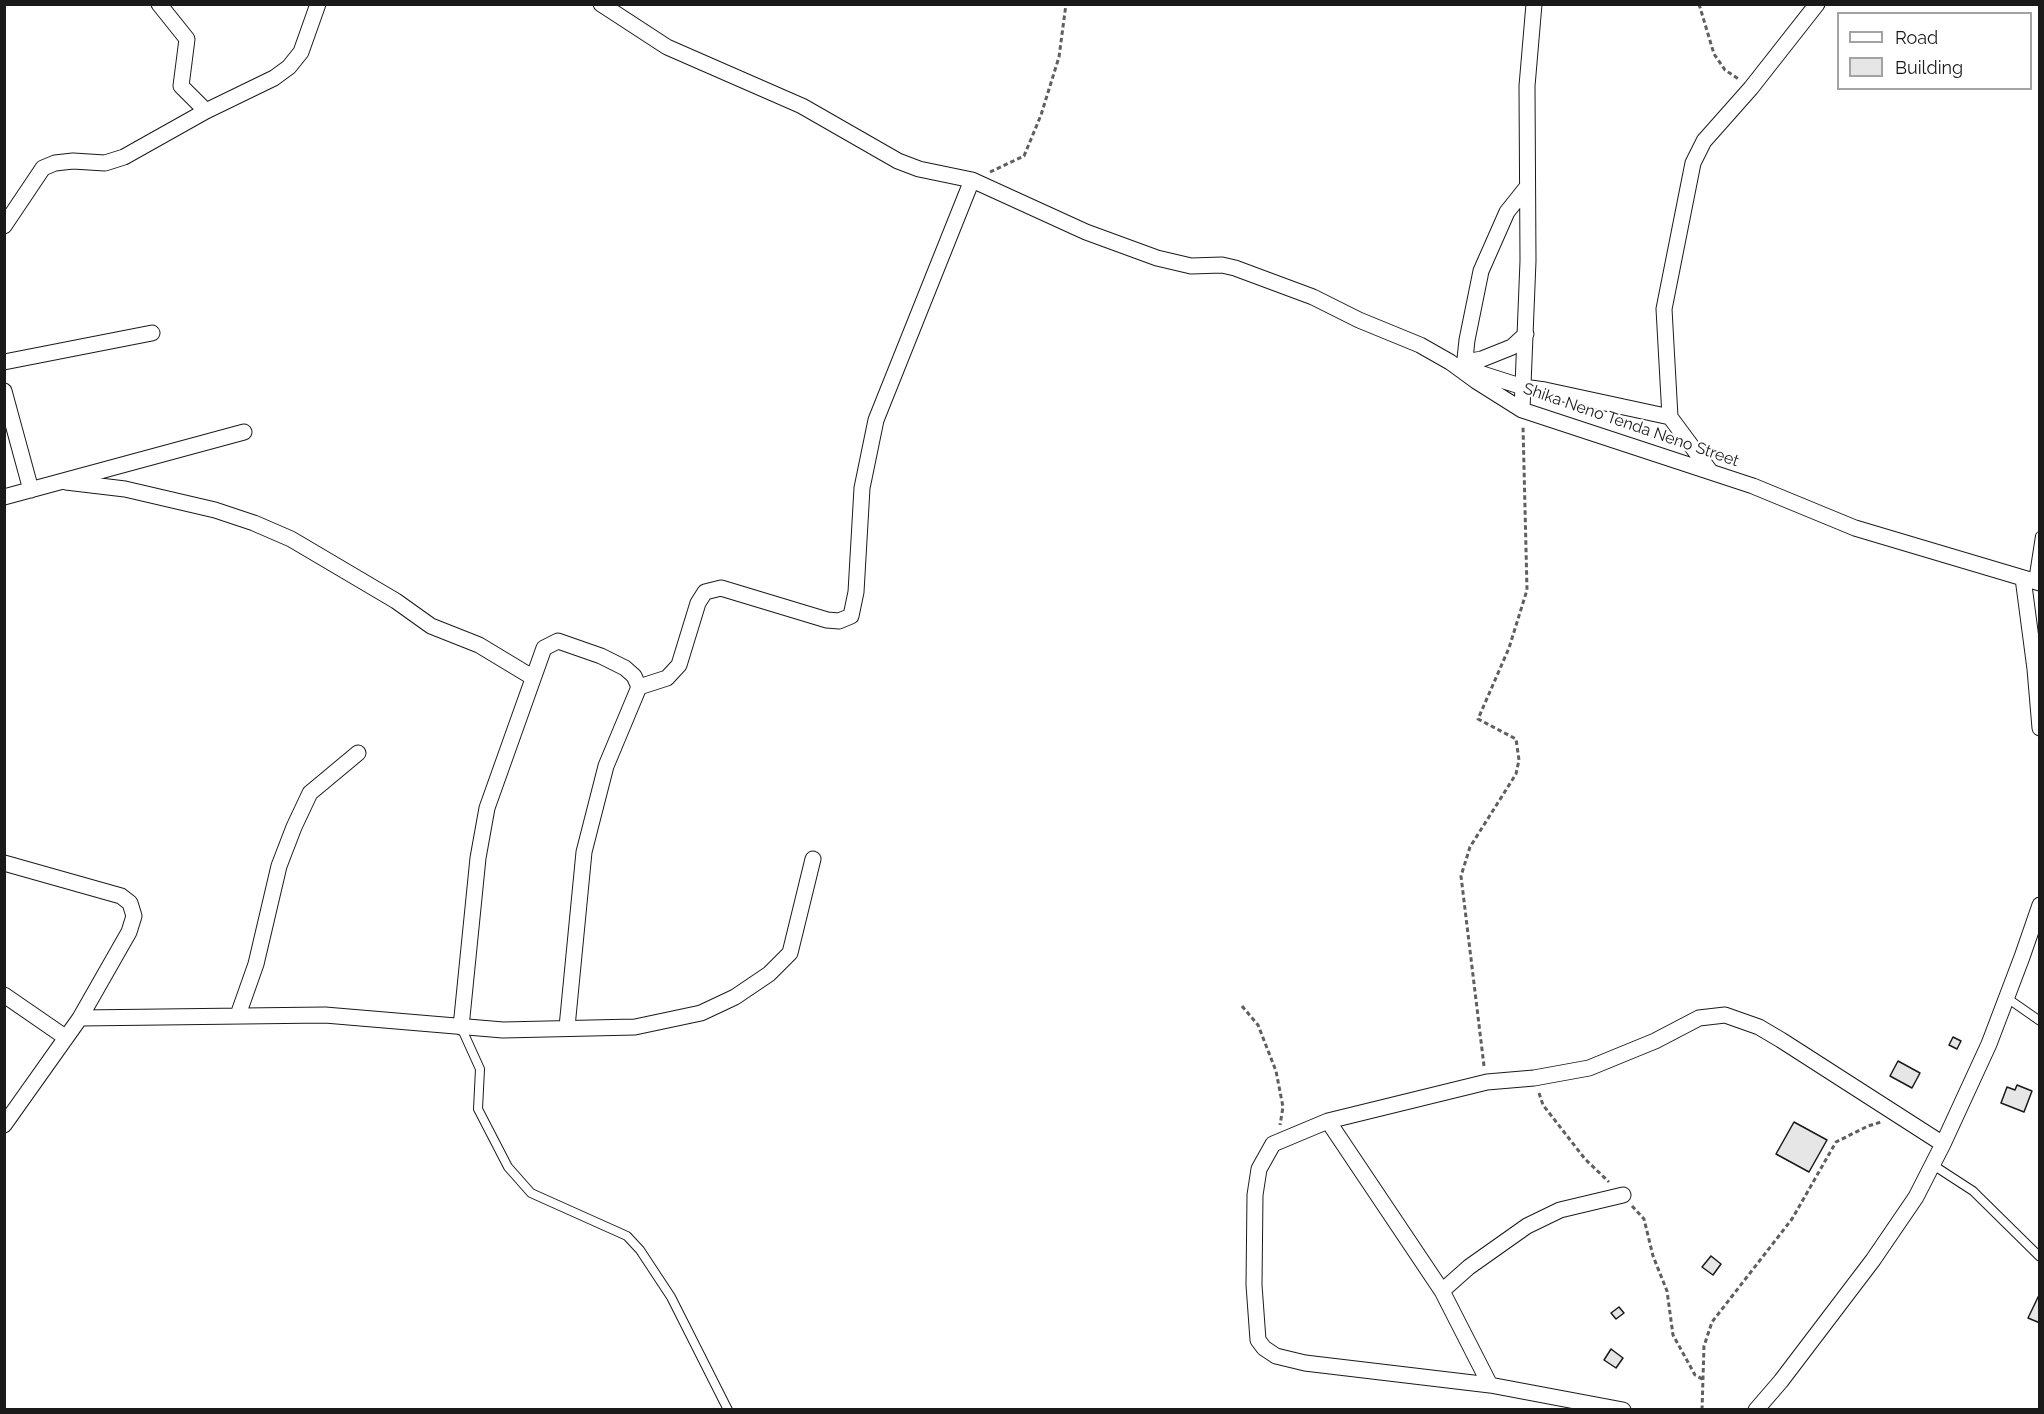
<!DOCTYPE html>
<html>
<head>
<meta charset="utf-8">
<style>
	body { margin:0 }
	#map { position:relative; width:2044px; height:1414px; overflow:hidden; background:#fff; font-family:Raleway,sans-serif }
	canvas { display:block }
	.frame { position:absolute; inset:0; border:6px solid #1a1a1a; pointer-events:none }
	.legend { position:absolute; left:1837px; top:12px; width:195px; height:78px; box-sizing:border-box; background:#fff; border:2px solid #a3a3a3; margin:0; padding:8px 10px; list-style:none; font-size:18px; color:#1a1a1a }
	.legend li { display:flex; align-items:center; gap:12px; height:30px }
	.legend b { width:30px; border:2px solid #a3a3a3 }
</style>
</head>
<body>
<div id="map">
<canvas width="2044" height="1414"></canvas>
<div class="frame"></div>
<ul class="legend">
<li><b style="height:8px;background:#fff"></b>Road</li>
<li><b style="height:16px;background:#e6e6e6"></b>Building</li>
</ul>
</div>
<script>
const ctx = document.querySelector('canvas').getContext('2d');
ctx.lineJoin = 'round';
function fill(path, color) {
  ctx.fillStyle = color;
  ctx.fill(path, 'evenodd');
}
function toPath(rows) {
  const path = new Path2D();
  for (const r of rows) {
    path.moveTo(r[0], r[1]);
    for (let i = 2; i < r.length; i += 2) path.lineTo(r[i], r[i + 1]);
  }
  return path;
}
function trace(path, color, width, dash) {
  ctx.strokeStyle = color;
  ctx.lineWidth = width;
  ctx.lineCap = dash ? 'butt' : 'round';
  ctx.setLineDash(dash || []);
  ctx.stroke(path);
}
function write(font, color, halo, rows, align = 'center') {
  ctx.font = font + ' Raleway,sans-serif';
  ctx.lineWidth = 4.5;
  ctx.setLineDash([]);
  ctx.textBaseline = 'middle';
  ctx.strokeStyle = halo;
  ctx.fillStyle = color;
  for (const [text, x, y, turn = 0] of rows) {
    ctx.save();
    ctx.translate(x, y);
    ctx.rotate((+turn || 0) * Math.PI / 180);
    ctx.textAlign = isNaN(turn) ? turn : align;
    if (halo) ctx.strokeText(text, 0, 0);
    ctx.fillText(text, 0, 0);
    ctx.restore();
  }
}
const building = toPath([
	[1953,1037,1961,1041,1957,1049,1949,1045,1953,1037],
	[1898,1061,1920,1073,1912,1088,1890,1076,1898,1061],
	[2017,1085,2032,1091,2024,1112,2001,1103,2007,1087,2015,1090,2017,1085],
	[1794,1122,1827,1140,1809,1172,1776,1154,1794,1122],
	[1711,1256,1721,1264,1713,1275,1702,1267,1711,1256],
	[2040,1293,2040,1323,2028,1318,2040,1293],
	[1619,1307,1624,1313,1616,1319,1611,1313,1619,1307],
	[1611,1349,1623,1358,1616,1368,1604,1360,1611,1349]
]);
fill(building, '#e6e6e6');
trace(building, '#1a1a1a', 1.5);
const service = toPath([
	[2033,581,2040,536],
	[2007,998,2040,1021],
	[461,1027,480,1069,478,1109,508,1167,531,1193,627,1236,640,1250,671,1297,728,1410],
	[1933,1165,1973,1191,2040,1257]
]);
const minor = toPath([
	[159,4,187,39,181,86,206,111],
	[601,4,667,47,802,106,898,161,919,169,972,180,1086,232,1157,258,1191,266,1222,265,1235,268,1313,297,1359,320,1420,345,1450,362,1476,381,1522,410,1753,486,1855,528,2040,583],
	[4,226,43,168,55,163,73,161,105,163,124,157,206,111,274,78,289,67,301,52,318,4],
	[4,362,152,333],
	[1465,362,1482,359,1512,347,1526,334],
	[1464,368,1467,340,1481,271,1507,212,1527,187],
	[1470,370,1523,387,1545,390,1670,417],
	[4,391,31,490],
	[1522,410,1528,261,1527,86,1534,4],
	[1710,471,1670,417,1664,309,1693,163,1704,141,1751,88,1817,4],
	[66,482,125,489,215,510,254,523,291,539,396,601,431,626,479,645,532,677],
	[4,497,244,432],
	[2023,578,2035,669,2040,728],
	[639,687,667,678,679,665,698,603,705,592,721,588,827,620,839,621,851,616,856,592,862,488,876,420,972,180],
	[4,863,121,896,130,903,134,916,129,932,80,1018,4,1125],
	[4,995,65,1037],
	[238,1015,256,964,279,866,294,827,310,793,358,753],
	[80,1018,325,1015,503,1030,635,1027,701,1013,735,997,769,974,790,953,813,859],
	[461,1027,478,858,487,808,544,648,558,641,601,656,625,668,634,676,639,687,606,766,584,852,567,1027],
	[1328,1121,1442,1291,1490,1385],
	[1442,1291,1469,1267,1527,1226,1560,1210,1623,1195],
	[1623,1410,1490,1385,1305,1363,1276,1356,1264,1348,1258,1340,1254,1285,1255,1195,1259,1169,1273,1144,1328,1121,1487,1082,1534,1078,1589,1068,1655,1041,1699,1018,1725,1015,1759,1027,1781,1040,1943,1144],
	[1756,1410,1781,1381,1873,1260,1916,1197,1943,1144,1989,1044,2022,957,2040,905]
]);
trace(service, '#1a1a1a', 10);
trace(minor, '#1a1a1a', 17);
trace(toPath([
	[1699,4,1714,54,1725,70,1740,80],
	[990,172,1024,156,1041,115,1059,57,1066,4],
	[1242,1006,1258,1025,1276,1071,1283,1107,1280,1125],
	[1484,1066,1461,876,1470,847,1516,774,1519,760,1516,739,1478,719,1509,648,1527,590,1523,426],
	[1539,1093,1543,1105,1585,1159,1609,1182],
	[1632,1206,1644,1219,1653,1256,1667,1291,1673,1335,1695,1375,1704,1380],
	[1702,1410,1704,1346,1712,1322,1792,1219,1836,1142,1868,1126,1881,1122]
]), '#5f5f5f', 3, [4.5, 3]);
trace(service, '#fff', 8);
trace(minor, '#fff', 15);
write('16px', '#1a1a1a', '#fff', [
	["Shika Neno Tenda Neno Street",1631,425,19]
]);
</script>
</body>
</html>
